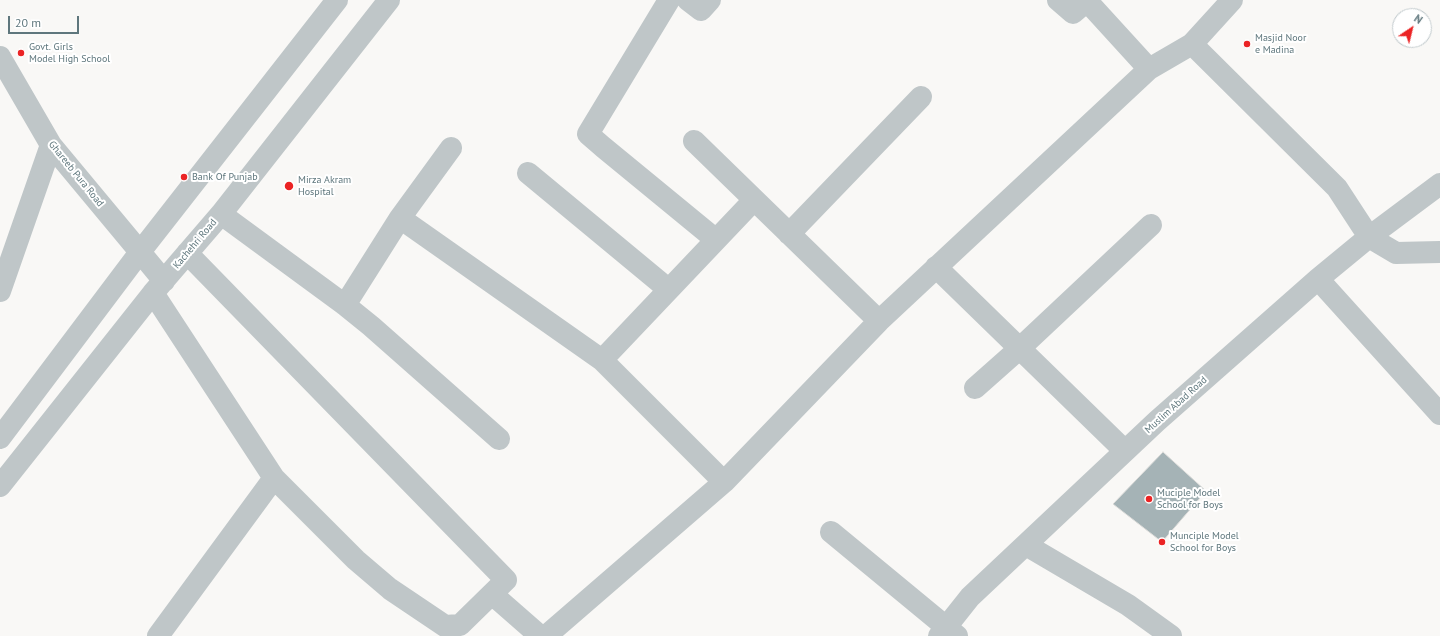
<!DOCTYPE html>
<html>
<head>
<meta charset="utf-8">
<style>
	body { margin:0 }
	#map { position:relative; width:1440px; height:636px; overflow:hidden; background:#f9f8f6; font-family:"PT Sans",sans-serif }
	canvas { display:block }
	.north { position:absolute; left:1392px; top:8px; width:40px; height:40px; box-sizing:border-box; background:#fff; border:1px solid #bfc8cb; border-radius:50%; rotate:35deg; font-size:11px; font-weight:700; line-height:16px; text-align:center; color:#5e767c }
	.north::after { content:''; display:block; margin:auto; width:14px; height:18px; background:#eb2324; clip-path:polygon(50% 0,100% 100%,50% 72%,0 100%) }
	.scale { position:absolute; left:8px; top:16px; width:71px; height:18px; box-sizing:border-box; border:2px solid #5e767c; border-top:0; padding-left:5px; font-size:12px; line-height:14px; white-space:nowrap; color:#5e767c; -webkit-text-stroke:3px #fff; paint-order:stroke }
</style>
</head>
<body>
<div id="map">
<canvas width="1440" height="636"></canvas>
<div class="north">N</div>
<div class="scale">20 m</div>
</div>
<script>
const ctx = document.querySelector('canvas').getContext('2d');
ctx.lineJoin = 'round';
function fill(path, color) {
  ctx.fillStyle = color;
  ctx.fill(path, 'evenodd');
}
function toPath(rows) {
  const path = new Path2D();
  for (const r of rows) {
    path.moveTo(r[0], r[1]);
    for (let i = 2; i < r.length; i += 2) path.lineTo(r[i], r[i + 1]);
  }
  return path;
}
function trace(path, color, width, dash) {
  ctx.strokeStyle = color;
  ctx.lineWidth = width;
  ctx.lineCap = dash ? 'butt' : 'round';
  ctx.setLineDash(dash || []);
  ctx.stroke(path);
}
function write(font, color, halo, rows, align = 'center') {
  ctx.font = font + ' "PT Sans",sans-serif';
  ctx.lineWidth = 4;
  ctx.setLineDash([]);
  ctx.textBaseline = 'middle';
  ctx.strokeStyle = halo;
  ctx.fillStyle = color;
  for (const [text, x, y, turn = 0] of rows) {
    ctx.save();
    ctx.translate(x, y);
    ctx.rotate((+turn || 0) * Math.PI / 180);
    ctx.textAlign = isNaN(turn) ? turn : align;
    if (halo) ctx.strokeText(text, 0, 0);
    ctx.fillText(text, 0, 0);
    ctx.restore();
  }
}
const building = toPath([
	[1163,452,1206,491,1162,542,1113,504,1163,452]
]);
fill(building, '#a5b3b6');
trace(building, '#dadad8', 1);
trace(toPath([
	[669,0,588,134,603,147,715,239],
	[688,0,701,10,710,0],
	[1058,0,1073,13,1087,1,1149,69],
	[1192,44,1337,188,1369,237,1440,184],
	[0,57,51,145,140,252,164,281],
	[694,141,879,321],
	[528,173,668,289],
	[221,214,345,305,371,326,499,439],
	[400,218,451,148],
	[789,234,921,97],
	[936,267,1125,451],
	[1318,279,1440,414],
	[0,291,51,145],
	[153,293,274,478,356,560,390,589,445,626,460,625,506,580,187,253],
	[345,305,400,218,602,360,724,482],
	[602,360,754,200],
	[975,388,1019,349,1151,225],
	[0,438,140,252,337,0],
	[0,486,153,293,221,214,389,0],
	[831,532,957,636],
	[1026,545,1128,605,1171,636],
	[492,594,540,636],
	[158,636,274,478],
	[546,636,724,482,879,321,1149,69,1192,44,1232,0],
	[939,636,970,597,1157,421,1318,279,1369,237,1396,253,1440,252]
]), '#bfc6c8', 22);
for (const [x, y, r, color] of [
	[1247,44,4,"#eb2324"],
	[21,53,4,"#eb2324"],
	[184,177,4,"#eb2324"],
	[289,186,5,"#eb2324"],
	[1149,499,4,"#eb2324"],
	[1162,542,4,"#eb2324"]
]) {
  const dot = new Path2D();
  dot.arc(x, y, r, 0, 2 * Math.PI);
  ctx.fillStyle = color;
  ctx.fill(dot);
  trace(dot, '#fff', 1.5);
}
write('10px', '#5e767c', '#fff', [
	["Masjid Noor",1255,38],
	["e Madina",1255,50],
	["Govt. Girls",29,47],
	["Model High School",29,59],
	["Bank Of Punjab",192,177],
	["Mirza Akram",298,180],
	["Hospital",298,192],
	["Muciple Model",1157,493],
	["School for Boys",1157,505],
	["Munciple Model",1170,536],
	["School for Boys",1170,548]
], 'left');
write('10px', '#5e767c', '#fff', [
	["Ghareeb Pura Road",76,174,51],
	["Kachehri Road",195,244,-50],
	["Muslim Abad Road",1176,405,-42]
]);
</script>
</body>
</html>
